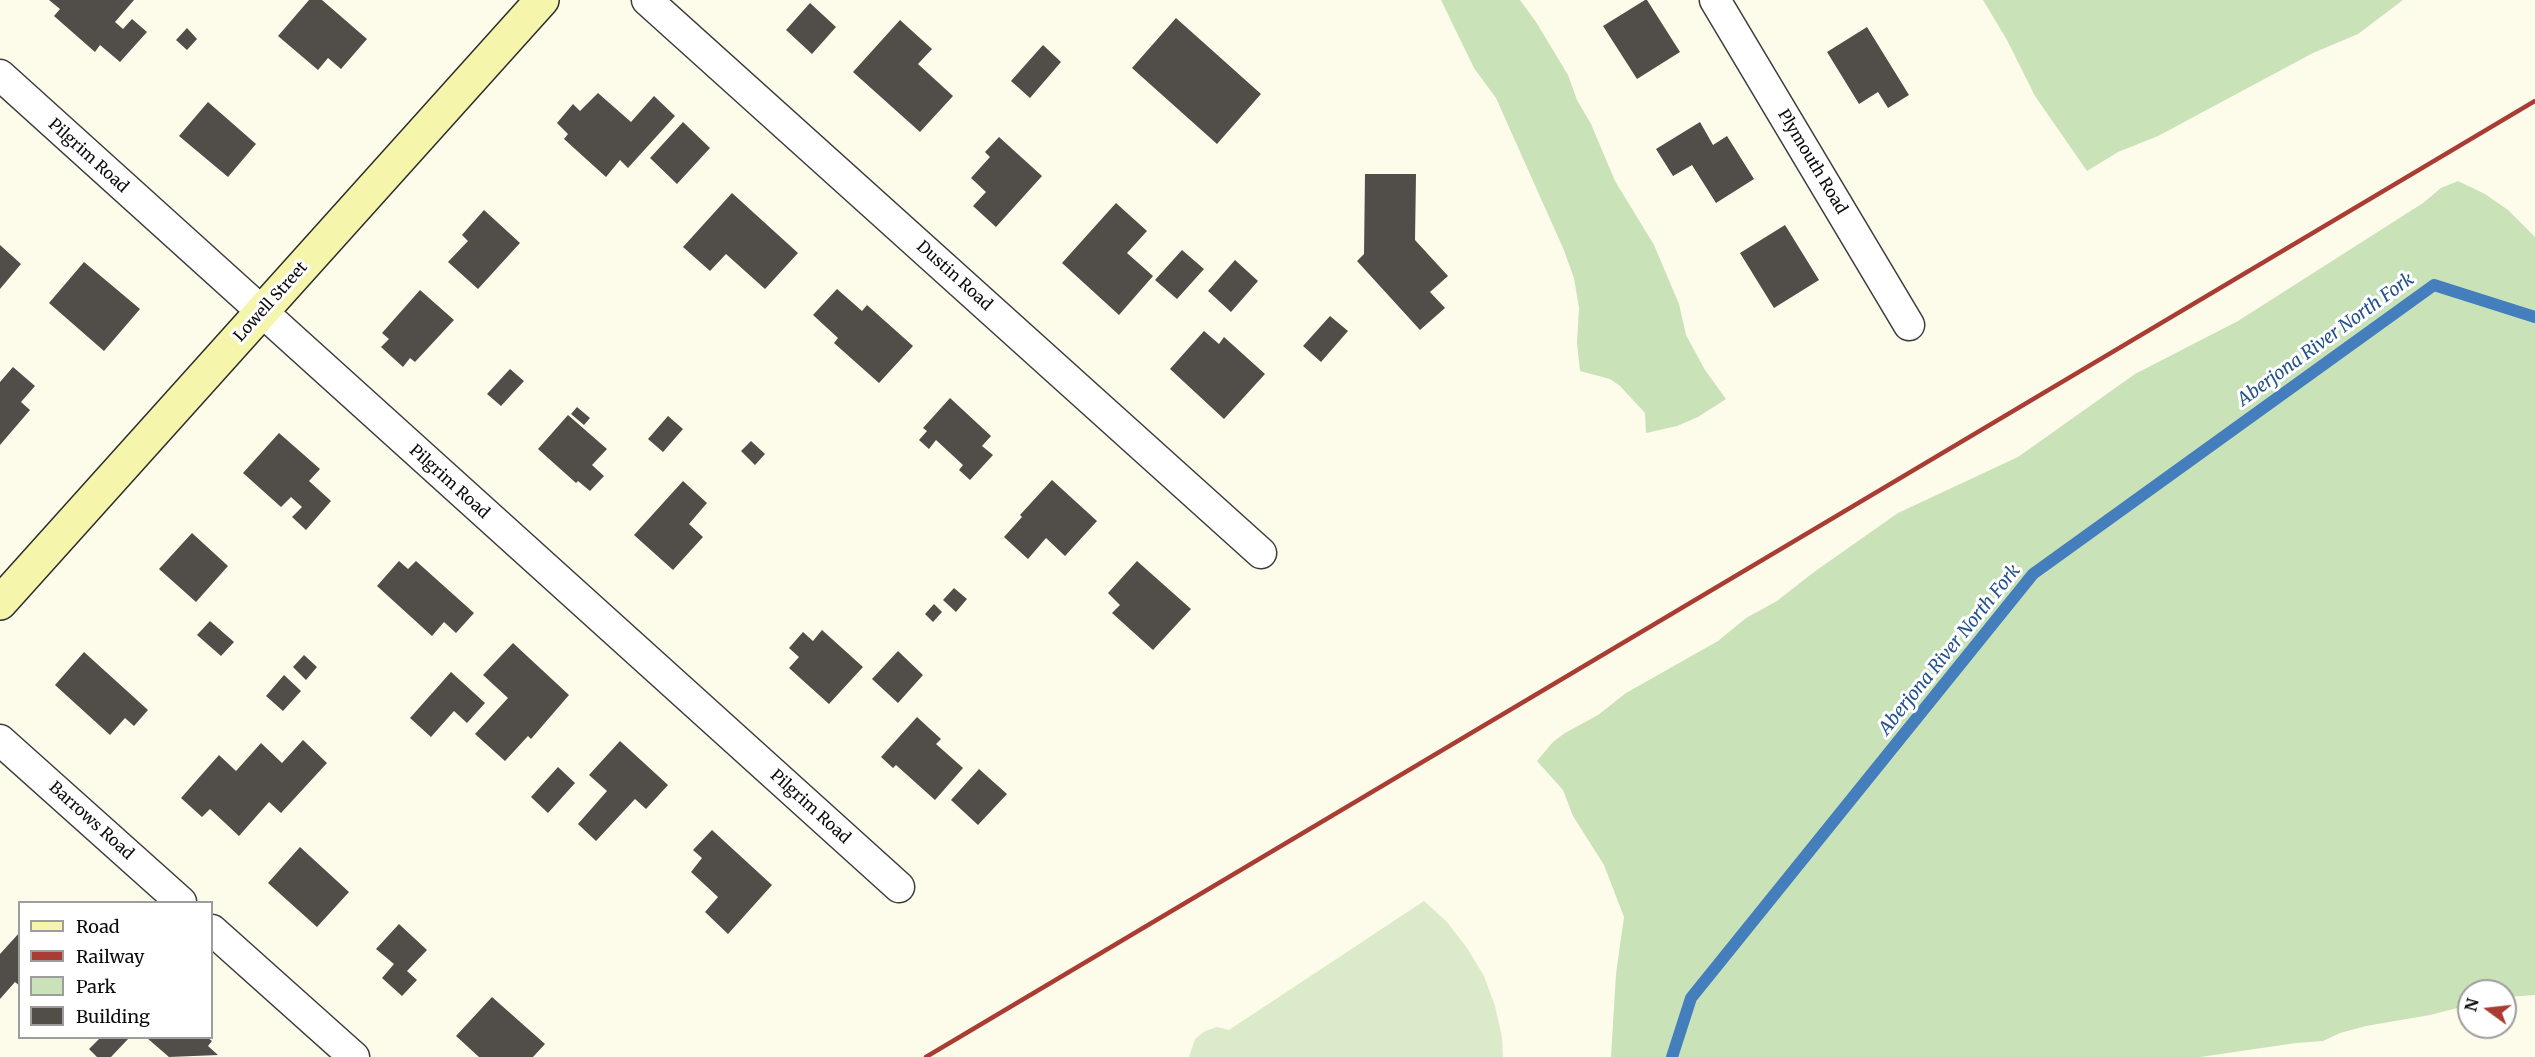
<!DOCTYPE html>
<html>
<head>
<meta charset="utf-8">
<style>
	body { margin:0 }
	#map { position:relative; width:2535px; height:1057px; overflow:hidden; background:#fdfbea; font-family:Merriweather,serif }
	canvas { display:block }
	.legend { position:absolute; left:18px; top:901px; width:195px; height:138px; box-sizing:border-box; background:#fff; border:2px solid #9d9d9d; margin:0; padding:8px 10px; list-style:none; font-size:18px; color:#0a0a0a }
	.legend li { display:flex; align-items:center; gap:12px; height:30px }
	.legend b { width:30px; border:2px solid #9d9d9d }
	.north { position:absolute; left:2457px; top:979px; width:60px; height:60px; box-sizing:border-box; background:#fff; border:2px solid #9d9d9d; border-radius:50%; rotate:285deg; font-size:16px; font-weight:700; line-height:24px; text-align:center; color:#0a0a0a }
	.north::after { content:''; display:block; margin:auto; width:21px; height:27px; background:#a93c33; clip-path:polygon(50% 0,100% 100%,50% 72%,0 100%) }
</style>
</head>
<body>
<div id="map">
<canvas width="2535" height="1057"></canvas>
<ul class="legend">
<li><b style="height:8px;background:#f5f5ac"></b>Road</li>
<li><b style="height:8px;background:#a93c33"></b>Railway</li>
<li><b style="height:16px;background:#c9e2b8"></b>Park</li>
<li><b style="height:16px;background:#514d48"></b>Building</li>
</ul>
<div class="north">N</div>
</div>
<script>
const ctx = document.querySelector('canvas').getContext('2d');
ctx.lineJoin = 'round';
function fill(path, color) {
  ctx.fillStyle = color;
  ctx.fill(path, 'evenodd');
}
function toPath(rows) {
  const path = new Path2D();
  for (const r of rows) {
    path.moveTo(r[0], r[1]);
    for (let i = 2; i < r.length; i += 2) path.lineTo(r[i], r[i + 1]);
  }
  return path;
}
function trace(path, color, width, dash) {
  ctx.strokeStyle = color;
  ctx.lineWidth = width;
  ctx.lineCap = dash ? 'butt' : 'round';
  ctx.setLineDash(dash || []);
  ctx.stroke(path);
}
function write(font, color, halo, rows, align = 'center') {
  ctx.font = font + ' Merriweather,serif';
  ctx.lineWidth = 6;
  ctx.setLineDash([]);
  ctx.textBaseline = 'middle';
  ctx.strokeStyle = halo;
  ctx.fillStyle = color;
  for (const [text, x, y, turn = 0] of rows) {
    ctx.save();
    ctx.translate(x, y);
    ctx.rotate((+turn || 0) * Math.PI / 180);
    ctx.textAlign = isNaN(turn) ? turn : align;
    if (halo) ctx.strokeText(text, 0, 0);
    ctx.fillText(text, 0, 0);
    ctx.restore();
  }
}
fill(toPath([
	[1441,0,1520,0,1536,22,1568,75,1577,100,1591,124,1615,181,1654,245,1679,304,1686,335,1705,370,1726,399,1698,417,1677,426,1646,433,1645,413,1620,386,1610,379,1580,371,1577,343,1579,308,1574,278,1563,248,1496,98,1474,68],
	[1983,0,2403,0,2358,34,2313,53,2158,136,2118,152,2087,171,2035,96,2007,40],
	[2458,181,2485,194,2508,210,2535,237,2535,995,2505,997,2505,991,2469,991,2469,1005,2430,1015,2366,1026,2340,1033,2323,1041,2296,1043,2200,1057,1611,1057,1616,974,1624,917,1604,865,1573,816,1563,790,1537,761,1553,742,1565,733,1598,715,1626,693,1718,641,1746,618,1777,601,1814,572,1898,513,2018,457,2135,374,2238,321,2423,203,2441,188]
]), '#c9e2b8');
fill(toPath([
	[1424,901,1447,922,1467,948,1484,976,1495,1006,1502,1037,1503,1057,1189,1057,1195,1039,1205,1031,1217,1027,1229,1030]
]), '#dbebc9');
trace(toPath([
	[1672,1057,1691,998,2033,574,2434,285,2535,317]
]), '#447ebc', 12);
fill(toPath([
	[49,0,134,0,115,22,123,29,132,19,147,32,120,62,100,45,95,52,54,16,60,9],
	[309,0,322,0,367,39,341,69,328,58,318,70,278,36],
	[1645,0,1647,0,1680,52,1637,79,1603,26],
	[810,3,836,27,812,54,786,30],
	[1176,18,1261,94,1217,144,1132,68],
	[900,20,932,49,918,64,953,96,920,132,853,72],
	[1867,27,1909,95,1888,108,1878,92,1859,104,1827,52],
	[187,28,197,39,187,50,176,40],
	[1043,45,1061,62,1030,98,1011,81],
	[598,93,631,122,654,96,675,116,628,168,620,160,606,177,564,139,568,134,557,123,573,104,580,111],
	[208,102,256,144,228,177,179,136],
	[683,122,710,148,677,184,650,158],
	[1700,122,1713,145,1727,136,1754,179,1716,203,1692,165,1673,176,1656,149],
	[999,137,1042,176,996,227,973,206,986,192,971,178,990,157,985,152],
	[1365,174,1416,174,1415,240,1448,276,1430,292,1445,308,1420,330,1357,261,1364,254],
	[732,193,798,253,765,289,726,254,710,271,683,247],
	[1116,203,1147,231,1127,253,1153,276,1119,315,1062,263],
	[484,210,520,243,478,289,448,262,468,241,462,235],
	[1785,225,1819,280,1774,308,1740,253],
	[0,245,21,264,0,289],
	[1182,250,1204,269,1177,299,1155,280],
	[1235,260,1258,281,1231,312,1208,291],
	[84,262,140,309,104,351,49,303],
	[837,289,862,311,867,305,913,346,879,383,834,343,838,338,813,315],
	[420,290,454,320,415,362,410,358,403,367,381,347,389,339,382,333],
	[1330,316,1348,331,1321,362,1303,346],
	[1204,331,1219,344,1224,337,1265,374,1224,419,1170,369],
	[13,367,35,386,21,402,30,410,0,445,0,382],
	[510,369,524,381,501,406,487,394],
	[950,398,991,436,982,446,993,455,970,480,959,470,963,465,936,440,929,449,919,440,927,431,923,428],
	[577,407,590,418,584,425,571,414],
	[568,415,607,449,592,465,604,476,590,491,578,481,576,483,538,449],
	[668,416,683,429,663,452,648,439],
	[279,433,320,469,309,481,331,501,306,530,292,517,302,507,291,497,281,507,243,473],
	[751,441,765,454,755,465,741,451],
	[1052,480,1097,521,1065,556,1046,538,1028,559,1004,537,1022,517,1020,515],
	[683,481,707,503,689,524,703,537,673,570,634,535],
	[192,533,228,566,196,602,159,569],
	[399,561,408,569,416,561,474,613,456,633,444,622,432,636,377,586],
	[1137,561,1191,609,1153,650,1112,613,1120,605,1108,593],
	[954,588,967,599,956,612,943,600],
	[934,604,942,612,933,622,925,614],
	[210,621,234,642,221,656,197,635],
	[822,630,863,667,829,704,789,668,799,657,789,648,803,632,813,641],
	[513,643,569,695,531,739,528,736,505,761,475,734,508,698,483,675],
	[898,651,923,675,898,703,872,679],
	[84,652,148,710,134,726,125,718,110,735,55,685],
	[304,655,317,667,306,680,293,667],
	[451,672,485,703,467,723,454,711,431,737,410,718],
	[284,675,301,691,283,711,266,696],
	[917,717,941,739,936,744,963,768,935,800,896,765,893,768,881,757],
	[303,740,327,763,281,813,269,802,239,836,210,809,202,817,181,798,219,755,236,771,261,743,282,763],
	[620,741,668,785,646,809,635,799,596,841,578,824,607,791,589,775],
	[558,767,575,783,548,813,531,797],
	[979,769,1007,794,978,825,951,800],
	[712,830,772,885,728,934,705,912,718,897,691,872,702,858,693,850],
	[300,847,349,892,317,927,268,883],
	[399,924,427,950,407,971,417,980,402,996,382,978,394,964,376,949],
	[20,932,20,986,15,982,0,999,0,954],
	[492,997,545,1044,533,1057,479,1057,456,1036],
	[100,1038,129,1038,111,1057,97,1057,89,1049],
	[147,1038,208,1038,212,1041,208,1046,218,1055,169,1057]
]), '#514d48');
const street = toPath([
	[647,0,1261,553],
	[1715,0,1909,325],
	[0,75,899,887],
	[0,740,181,902],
	[212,930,354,1057]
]);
const secondary = toPath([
	[0,603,542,0]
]);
trace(street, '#3d3d3d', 33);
trace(secondary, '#2c2c2c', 36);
trace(street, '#fff', 30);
trace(secondary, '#f5f5ac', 33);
trace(toPath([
	[926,1057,2535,101]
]), '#a93c33', 4.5);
write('16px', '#0a0a0a', '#fff', [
	["Pilgrim Road",88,156,42],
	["Plymouth Road",1812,162,59],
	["Dustin Road",954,276,42],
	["Lowell Street",271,302,-48],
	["Pilgrim Road",449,482,42],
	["Pilgrim Road",810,807,42],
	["Barrows Road",91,821,42]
]);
write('italic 18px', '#23518c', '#fff', [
	["Aberjona River North Fork",2326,340,-36],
	["Aberjona River North Fork",1950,650,-51]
]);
</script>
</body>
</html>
